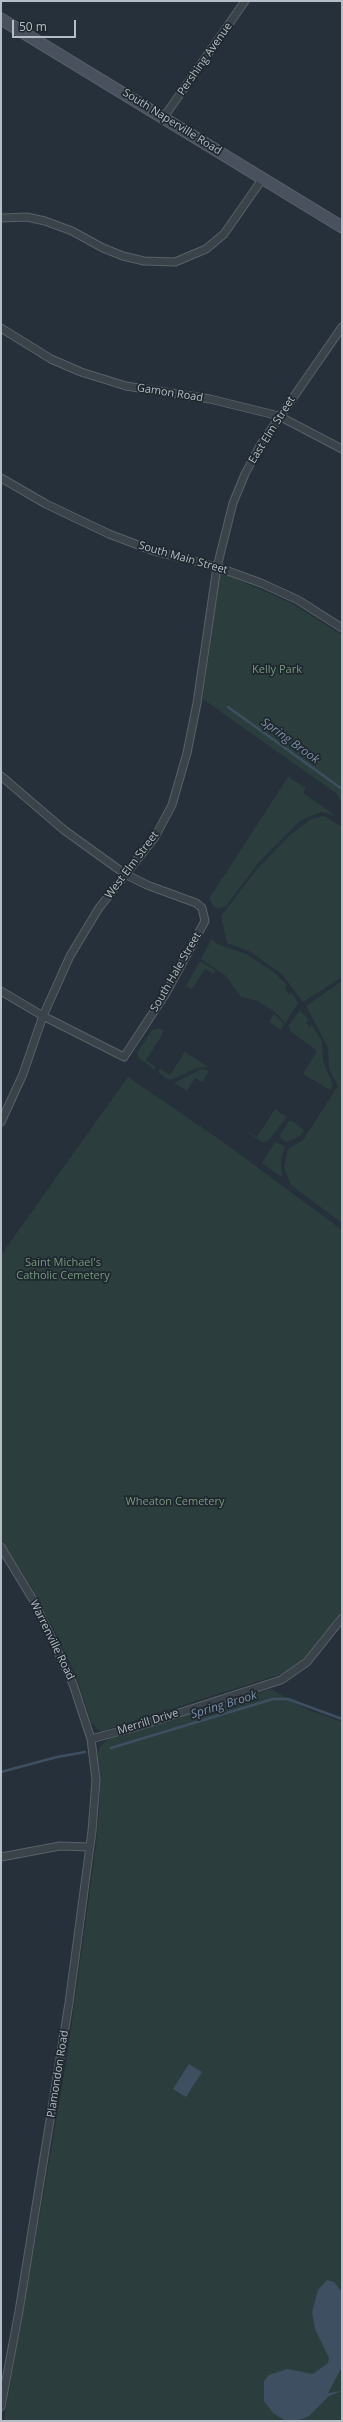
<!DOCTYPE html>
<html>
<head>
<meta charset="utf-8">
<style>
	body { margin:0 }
	#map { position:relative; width:343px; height:2422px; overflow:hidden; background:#26303a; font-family:"Open Sans",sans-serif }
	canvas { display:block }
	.frame { position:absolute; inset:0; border:2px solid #b5bdc6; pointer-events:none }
	.scale { position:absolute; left:12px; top:20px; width:64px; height:18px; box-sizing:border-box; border:2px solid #b5bdc6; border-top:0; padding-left:5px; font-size:12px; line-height:14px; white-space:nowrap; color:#b5bdc6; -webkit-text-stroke:3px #1f272f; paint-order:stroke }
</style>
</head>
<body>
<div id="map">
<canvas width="343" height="2422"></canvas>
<div class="frame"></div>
<div class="scale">50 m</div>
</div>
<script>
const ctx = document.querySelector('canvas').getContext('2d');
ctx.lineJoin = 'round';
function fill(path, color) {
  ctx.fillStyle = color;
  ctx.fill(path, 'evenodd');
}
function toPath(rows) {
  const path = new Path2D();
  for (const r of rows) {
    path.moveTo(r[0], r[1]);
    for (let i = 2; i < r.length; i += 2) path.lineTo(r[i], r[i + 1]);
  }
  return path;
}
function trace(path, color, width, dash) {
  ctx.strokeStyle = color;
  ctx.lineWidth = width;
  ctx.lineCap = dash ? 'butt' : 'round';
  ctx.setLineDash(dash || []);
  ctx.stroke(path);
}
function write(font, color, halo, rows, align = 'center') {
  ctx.font = font + ' "Open Sans",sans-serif';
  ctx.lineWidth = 3.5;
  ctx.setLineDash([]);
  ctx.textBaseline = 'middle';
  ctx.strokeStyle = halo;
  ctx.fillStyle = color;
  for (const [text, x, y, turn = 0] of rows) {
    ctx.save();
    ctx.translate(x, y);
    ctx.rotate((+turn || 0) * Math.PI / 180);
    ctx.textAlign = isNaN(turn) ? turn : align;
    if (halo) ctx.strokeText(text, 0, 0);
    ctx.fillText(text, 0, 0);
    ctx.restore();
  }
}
fill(toPath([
	[220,572,291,603,342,635,342,804,337,794,203,699],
	[288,777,306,788,303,793,335,815,321,812,300,821,259,862,227,905,221,908,215,908,209,899],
	[324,816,342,827,342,977,303,1002,282,974,249,951,227,943,221,916,257,869,290,835,311,819],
	[212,939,217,944,246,954,275,973,287,985,285,989,289,995,292,993,298,1003,285,1023,275,1012,258,1001,241,997,226,976,201,959],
	[200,961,216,971,214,974,205,969,192,989,186,986],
	[342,981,342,1223,291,1185,284,1168,288,1149,303,1140,338,1086,329,1069,328,1048,306,1006],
	[300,1010,309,1020,306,1022,309,1027,312,1025,322,1041,323,1061,333,1085,330,1090,303,1074,317,1051,290,1031,289,1025],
	[274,1014,284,1024,281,1030,269,1022],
	[159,1028,163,1031,161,1037,146,1060,156,1067,154,1069,139,1058,137,1053,152,1030],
	[185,1052,208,1067,197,1068,173,1079,167,1079,158,1072,160,1069,170,1075],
	[202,1069,213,1072,209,1071,202,1082,195,1078,187,1091,174,1083],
	[128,1077,223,1142,342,1230,342,1610,318,1643,302,1661,287,1672,102,1731,98,1730,91,1722,77,1678,53,1627,32,1588,1,1539,1,1255],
	[275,1109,287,1117,268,1141,262,1142,239,1126,257,1137],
	[289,1121,292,1121,304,1130,300,1136,287,1142,281,1139,280,1135],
	[275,1142,285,1146,281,1160,282,1177,262,1163],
	[271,1689,306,1709,342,1722,342,2421,4,2421,67,2058,96,1846,100,1799,98,1753,100,1747,108,1739]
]), '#2b3e3d');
fill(toPath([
	[189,2064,202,2072,186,2097,173,2089],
	[327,2280,334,2282,342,2292,342,2367,328,2393,342,2391,329,2396,309,2416,297,2421,286,2421,273,2413,264,2401,264,2381,269,2375,287,2369,313,2374,328,2363,329,2358,315,2329,312,2312,318,2290]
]), '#3e4f61');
trace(toPath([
	[228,707,342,789],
	[111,1748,273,1699,288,1699,342,1719],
	[1,1772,57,1757,85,1752]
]), '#3e4f61', 2.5);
const street = toPath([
	[164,117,245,1],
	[1,218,27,217,45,221,72,231,103,248,123,256,144,261,175,262,206,249,224,234,263,178],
	[1,328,51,359,81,372,126,386,210,399,279,416,342,449],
	[1,478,46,504,109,534,154,551,217,567,261,583,298,600,342,628],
	[1,776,64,830,125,874,147,885,196,903,202,908,205,921,166,993,124,1057,43,1016,1,991],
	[1,1122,23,1074,43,1016,70,956,99,908,155,837,172,805,187,753,197,703,217,567,233,503,245,474,261,444,342,327],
	[1,1547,35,1603,73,1684,91,1739,96,1780,92,1831,69,2003,19,2311,1,2407],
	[91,1739,139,1726,281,1680,307,1662,342,1618],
	[1,1857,60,1846,90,1847]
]);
const secondary = toPath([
	[1,19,342,227]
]);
trace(street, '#586068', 9);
trace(secondary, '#586068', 13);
trace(street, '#3a424a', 7);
trace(secondary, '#48515d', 11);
write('11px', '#b5bdc6', '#1f272f', [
	["Pershing Avenue",205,59,-55],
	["South Naperville Road",172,122,32],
	["Gamon Road",170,393,9],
	["East Elm Street",272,430,-58],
	["South Main Street",183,558,16],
	["West Elm Street",132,865,-53],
	["South Hale Street",176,972,-60],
	["Warrenville Road",52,1640,64],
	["Merrill Drive",148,1722,-17],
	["Plamondon Road",58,2074,-81]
]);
write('11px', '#77997d', '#1f272f', [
	["Kelly Park",277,670],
	["Saint Michael's",63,1263],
	["Catholic Cemetery",63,1276],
	["Wheaton Cemetery",175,1502]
]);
write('italic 12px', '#7a8fa5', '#1f272f', [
	["Spring Brook",290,741,36],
	["Spring Brook",224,1705,-17]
]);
</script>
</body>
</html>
